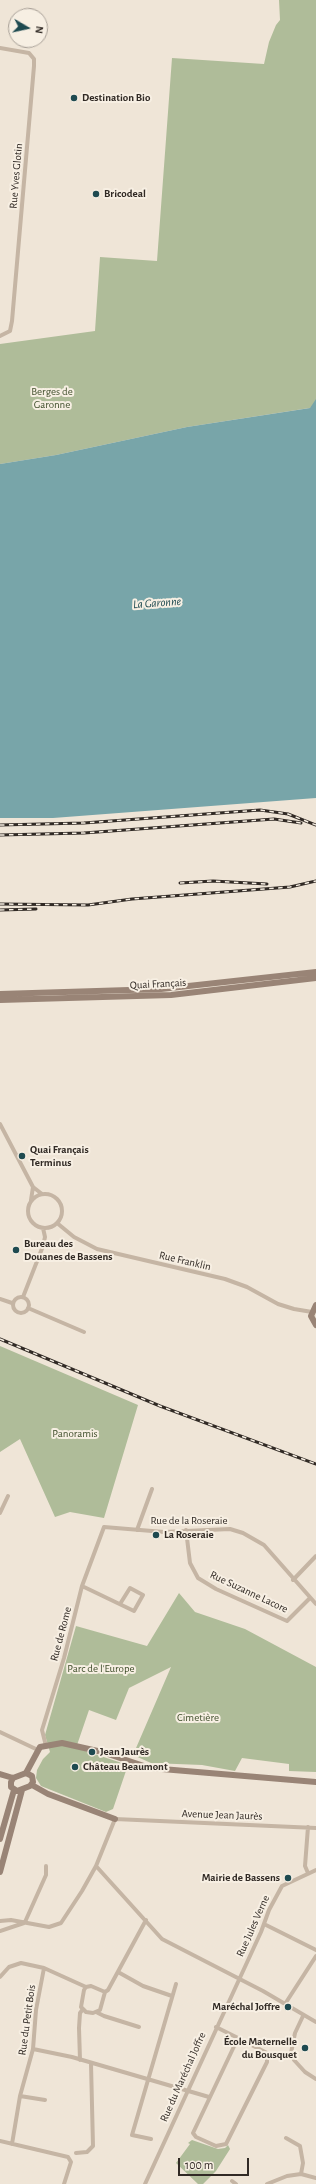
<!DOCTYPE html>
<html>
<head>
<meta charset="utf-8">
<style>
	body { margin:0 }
	#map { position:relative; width:316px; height:2184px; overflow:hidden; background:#efe5d7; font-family:"Alegreya Sans",sans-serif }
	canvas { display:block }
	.north { position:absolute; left:8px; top:8px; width:40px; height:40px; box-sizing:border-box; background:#f7efe3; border:1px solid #a8a097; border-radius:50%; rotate:99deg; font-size:11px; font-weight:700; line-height:16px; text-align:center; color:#312a25 }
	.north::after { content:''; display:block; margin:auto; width:14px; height:18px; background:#1e4a50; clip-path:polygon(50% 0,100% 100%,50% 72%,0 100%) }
	.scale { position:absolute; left:178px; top:2158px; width:71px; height:18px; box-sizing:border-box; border:2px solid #312a25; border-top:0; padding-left:5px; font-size:12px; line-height:14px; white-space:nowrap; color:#312a25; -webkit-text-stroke:3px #f7efe3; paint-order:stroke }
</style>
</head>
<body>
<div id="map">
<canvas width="316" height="2184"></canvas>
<div class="north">N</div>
<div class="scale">100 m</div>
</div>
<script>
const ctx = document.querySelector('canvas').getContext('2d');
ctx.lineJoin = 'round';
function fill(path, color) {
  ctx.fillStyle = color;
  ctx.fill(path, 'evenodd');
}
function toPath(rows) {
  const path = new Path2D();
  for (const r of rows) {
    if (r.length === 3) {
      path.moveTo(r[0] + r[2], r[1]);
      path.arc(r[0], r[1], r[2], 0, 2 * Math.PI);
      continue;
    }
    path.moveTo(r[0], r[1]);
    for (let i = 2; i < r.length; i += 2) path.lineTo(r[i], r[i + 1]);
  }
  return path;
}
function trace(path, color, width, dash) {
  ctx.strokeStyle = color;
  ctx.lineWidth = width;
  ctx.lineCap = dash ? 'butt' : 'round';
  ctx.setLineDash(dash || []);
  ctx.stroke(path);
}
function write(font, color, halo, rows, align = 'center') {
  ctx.font = font + ' "Alegreya Sans",sans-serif';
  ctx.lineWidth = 4;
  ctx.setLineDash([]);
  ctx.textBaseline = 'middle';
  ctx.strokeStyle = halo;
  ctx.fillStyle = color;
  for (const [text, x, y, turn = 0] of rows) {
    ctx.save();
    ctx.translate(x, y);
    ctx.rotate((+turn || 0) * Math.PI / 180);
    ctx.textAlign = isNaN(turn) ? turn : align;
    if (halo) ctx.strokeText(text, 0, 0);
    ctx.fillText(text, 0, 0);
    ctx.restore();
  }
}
fill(toPath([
	[279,0,316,0,316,407,187,427,56,455,0,464,0,344,95,331,100,257,157,261,172,58,264,64,269,42,276,25,280,20],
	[0,1346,138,1405,104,1518,70,1512,55,1517,20,1439,0,1452],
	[179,1593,195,1612,245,1629,316,1667,316,1772,289,1771,289,1764,242,1758,235,1771,202,1765,151,1763,133,1755,171,1667,129,1688,116,1720,89,1710,76,1748,128,1765,113,1809,106,1812,41,1786,36,1778,37,1770,43,1759,50,1752,45,1735,76,1626,147,1646],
	[192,2140,218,2149,225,2148,228,2145,230,2149,216,2171,203,2184,198,2184,176,2163,190,2144,188,2143]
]), '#afbc99');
fill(toPath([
	[316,399,316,798,53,818,0,818,0,464,56,455,187,427,310,408]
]), '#78a5a9');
trace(toPath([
	[0,48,29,53,34,59,34,66,12,321,10,331,0,336],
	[0,1124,33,1187,42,1194],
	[45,1211,17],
	[31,1200,33,1187],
	[57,1223,74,1237,97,1249,225,1279,247,1287,278,1304,294,1309,312,1312],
	[23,1297,43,1246,45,1237,43,1228],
	[21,1305,8],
	[0,1299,12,1303],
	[28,1308,84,1332],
	[0,1513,8,1496],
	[137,1530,152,1489],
	[186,1530,190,1563,198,1578,216,1589,287,1621,310,1598],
	[293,1580,316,1556],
	[82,1586,134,1611,143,1595,130,1588,120,1604],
	[0,1732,38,1750],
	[46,1746,42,1730,64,1658,82,1586,104,1527,164,1532,230,1529,243,1533,264,1545,316,1604],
	[96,1866,162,1939,263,1991,316,2022],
	[308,1873,305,1866,308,1827],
	[0,1921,11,1920,49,1927,61,1923,82,1891,96,1866,115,1819,316,1828],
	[25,1922,46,1875,46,1866],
	[264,1924,316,1950],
	[0,1931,24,1923],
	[118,1972,143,1986,172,1996],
	[0,1977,9,1967,21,1963,44,1968,86,1987],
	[91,1986,105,1992,100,2010,93,2013,86,2012,81,2007,84,1990,86,1987,91,1986],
	[105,1992,108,1990,146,1920],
	[285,2004,316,1956],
	[98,2013,104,2016,139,2027],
	[303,2016,295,2033,291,2053,294,2060,305,2072,316,2079],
	[216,2027,238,2038,267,2053,267,2062,226,2144,216,2146,196,2137,193,2133,238,2038],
	[33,2049,72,2057,209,2097],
	[80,2060,79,2028,80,2013,83,2009],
	[20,2096,45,2100],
	[286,2138,300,2146,303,2163,301,2174],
	[151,2139,132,2135,176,1984],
	[0,2141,68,2157,71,2162,64,2184],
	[12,2144,20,2096,33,2049,36,2010,44,1968],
	[76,2153,87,2152,93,2146,91,2064],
	[232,2181,236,2184],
	[145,2184,261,1932,269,1910,282,1886,316,1870],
	[267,2184,287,2176,301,2174,316,2178]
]), '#c5b5a4', 4);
trace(toPath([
	[0,994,161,989,316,972],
	[0,1000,171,995,316,978],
	[316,1305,311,1316,316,1325],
	[26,1773,40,1747,62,1743,102,1752,150,1768,316,1782],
	[0,1774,13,1778,26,1773,32,1776,33,1782,30,1786,17,1791,11,1787,11,1782,13,1778],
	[32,1785,48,1794,115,1819],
	[0,1839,14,1790],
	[0,1872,22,1790]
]), '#998476', 6);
const rail = toPath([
	[0,825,84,823,260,810,288,814,316,825],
	[0,835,84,833,274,819,301,823],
	[180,883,213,881,267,884],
	[0,904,88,905,132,899,290,887,316,881],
	[0,910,36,909],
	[0,1339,160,1406,316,1464]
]);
trace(rail, '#312a25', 3);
trace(rail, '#f7efe3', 1.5, [4.5]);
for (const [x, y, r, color] of [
	[74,98,4,"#1e4a50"],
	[96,194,4,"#1e4a50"],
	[22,1156,4,"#1e4a50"],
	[16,1250,4,"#1e4a50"],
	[156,1535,4,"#1e4a50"],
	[92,1752,4,"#1e4a50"],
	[75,1767,4,"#1e4a50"],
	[288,1878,4,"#1e4a50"],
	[288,2007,4,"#1e4a50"],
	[305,2048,4,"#1e4a50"]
]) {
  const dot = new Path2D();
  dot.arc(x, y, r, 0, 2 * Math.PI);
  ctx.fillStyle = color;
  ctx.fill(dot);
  trace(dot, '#f7efe3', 1.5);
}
write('bold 11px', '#312a25', '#f7efe3', [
	["Destination Bio",82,98],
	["Bricodeal",104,194],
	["Quai Français",30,1150],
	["Terminus",30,1163],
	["Bureau des",24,1244],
	["Douanes de Bassens",24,1257],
	["La Roseraie",164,1535],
	["Jean Jaurès",100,1752],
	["Château Beaumont",83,1767],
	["Mairie de Bassens",280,1878,"right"],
	["Maréchal Joffre",280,2007,"right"],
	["École Maternelle",297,2042,"right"],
	["du Bousquet",297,2055,"right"]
], 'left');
write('11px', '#312a25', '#f7efe3', [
	["Rue Yves Glotin",16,176,-85],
	["Quai Français",158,984,-3],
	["Rue Franklin",185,1261,13],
	["Rue de la Roseraie",189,1521],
	["Rue Suzanne Lacore",249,1592,25],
	["Rue de Rome",61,1634,-75],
	["Avenue Jean Jaurès",222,1815,2],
	["Rue Jules Verne",253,1926,-66],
	["Rue du Petit Bois",27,2020,-82],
	["Rue du Maréchal Joffre",183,2077,-66]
]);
write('11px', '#3f4e2b', '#f7efe3', [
	["Berges de",52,392],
	["Garonne",52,405],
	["Panoramis",75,1434],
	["Parc de l'Europe",101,1669],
	["Cimetière",198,1718]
]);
write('italic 12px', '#1e4a50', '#f7efe3', [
	["La Garonne",157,603,-4]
]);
</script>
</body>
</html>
